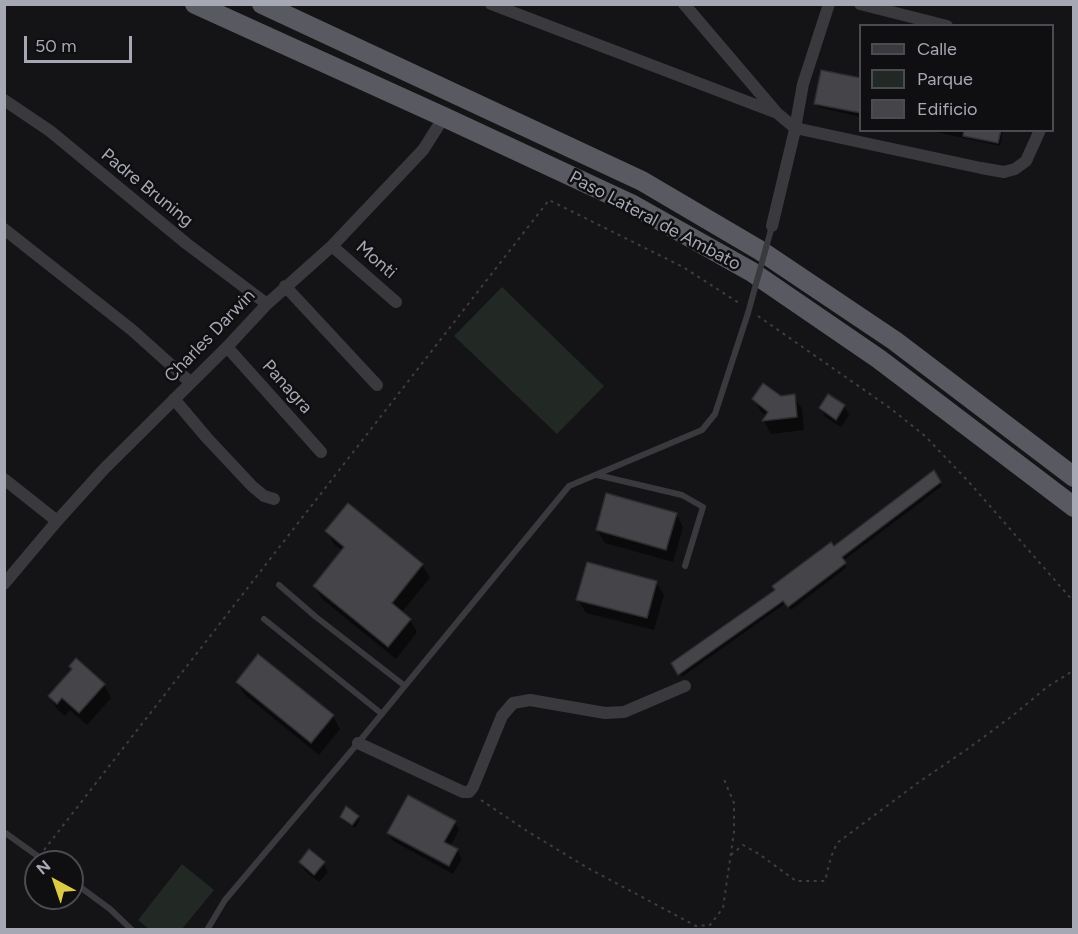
<!DOCTYPE html>
<html>
<head>
<meta charset="utf-8">
<style>
	body { margin:0 }
	#map { position:relative; width:1078px; height:934px; overflow:hidden; background:#141315; font-family:Figtree,sans-serif }
	canvas { display:block }
	.frame { position:absolute; inset:0; border:6px solid #a6a8b3; pointer-events:none }
	.legend { position:absolute; left:859px; top:24px; width:195px; height:108px; box-sizing:border-box; background:#0f0e10; border:2px solid #4b4c51; margin:0; padding:8px 10px; list-style:none; font-size:18px; color:#a6a8b3 }
	.legend li { display:flex; align-items:center; gap:12px; height:30px }
	.legend b { width:30px; border:2px solid #4b4c51 }
	.north { position:absolute; left:24px; top:850px; width:60px; height:60px; box-sizing:border-box; background:#0f0e10; border:2px solid #4b4c51; border-radius:50%; rotate:320deg; font-size:16px; font-weight:700; line-height:24px; text-align:center; color:#a6a8b3 }
	.north::after { content:''; display:block; margin:auto; width:21px; height:27px; background:#dcc944; clip-path:polygon(50% 0,100% 100%,50% 72%,0 100%) }
	.scale { position:absolute; left:24px; top:36px; width:108px; height:27px; box-sizing:border-box; border:3px solid #a6a8b3; border-top:0; padding-left:8px; font-size:18px; line-height:21px; white-space:nowrap; color:#a6a8b3; -webkit-text-stroke:4px #0f0e10; paint-order:stroke }
</style>
</head>
<body>
<div id="map">
<canvas width="1078" height="934"></canvas>
<div class="frame"></div>
<ul class="legend">
<li><b style="height:8px;background:#3a3a3e"></b>Calle</li>
<li><b style="height:16px;background:#222925"></b>Parque</li>
<li><b style="height:16px;background:#454549"></b>Edificio</li>
</ul>
<div class="north">N</div>
<div class="scale">50 m</div>
</div>
<script>
const ctx = document.querySelector('canvas').getContext('2d');
ctx.lineJoin = 'round';
function fill(path, color) {
  ctx.fillStyle = color;
  ctx.fill(path, 'evenodd');
}
function toPath(rows) {
  const path = new Path2D();
  for (const r of rows) {
    path.moveTo(r[0], r[1]);
    for (let i = 2; i < r.length; i += 2) path.lineTo(r[i], r[i + 1]);
  }
  return path;
}
function trace(path, color, width, dash) {
  ctx.strokeStyle = color;
  ctx.lineWidth = width;
  ctx.lineCap = dash ? 'butt' : 'round';
  ctx.setLineDash(dash || []);
  ctx.stroke(path);
}
function write(font, color, halo, rows, align = 'center') {
  ctx.font = font + ' Figtree,sans-serif';
  ctx.lineWidth = 5;
  ctx.setLineDash([]);
  ctx.textBaseline = 'middle';
  ctx.strokeStyle = halo;
  ctx.fillStyle = color;
  for (const [text, x, y, turn = 0] of rows) {
    ctx.save();
    ctx.translate(x, y);
    ctx.rotate((+turn || 0) * Math.PI / 180);
    ctx.textAlign = isNaN(turn) ? turn : align;
    if (halo) ctx.strokeText(text, 0, 0);
    ctx.fillText(text, 0, 0);
    ctx.restore();
  }
}
fill(toPath([
	[502,287,604,386,557,434,454,336],
	[182,864,214,890,182,929,149,929,138,920]
]), '#222925');
fill(toPath([
	[860,80,860,117,818,107,815,104],
	[927,130,1003,130,1000,146],
	[794,396,802,409,804,430,771,434,764,421,767,416,761,412,754,399],
	[844,406,849,415,841,427,825,417,821,408],
	[933,472,942,486,843,561,847,567,791,610,786,603,682,677,673,663,834,549],
	[348,505,422,565,430,578,401,613,410,620,417,632,396,659,322,599,314,586,343,551,334,544,327,532],
	[676,514,683,527,673,562,605,543,597,530],
	[656,582,664,595,654,630,586,613,578,600],
	[237,682,333,716,340,729,319,755,245,695],
	[104,685,111,698,87,725,70,710,65,716,57,709,50,696],
	[342,817,358,817,360,820,355,828,344,821],
	[455,822,459,830,450,847,457,850,462,859,453,874,393,841,388,833],
	[300,862,323,863,328,872,319,882,305,871]
]), '#0007');
const building = toPath([
	[821,70,861,78,861,113,814,104,821,70],
	[964,130,1001,130,998,143,963,136,964,130],
	[763,383,781,396,795,394,797,417,762,421,768,412,752,399,763,383],
	[828,394,845,405,836,420,819,408,828,394],
	[934,470,941,482,842,557,846,563,788,607,783,601,678,675,671,663,775,590,772,586,831,542,834,546,934,470],
	[606,493,677,513,666,550,596,530,606,493],
	[348,503,423,564,392,603,411,619,388,647,313,586,344,547,325,531,348,503],
	[587,562,657,581,647,618,576,600,587,562],
	[258,654,334,715,311,743,236,682,258,654],
	[76,658,105,684,79,713,62,698,57,704,48,696,72,669,69,666,76,658],
	[408,795,456,821,444,842,458,849,449,866,387,833,408,795],
	[346,806,359,816,352,825,340,817,346,806],
	[309,849,325,862,314,875,299,862,309,849]
]);
fill(building, '#454549');
trace(building, '#2e2d30', 1.5);
trace(toPath([
	[758,316,890,408,925,436,968,481,1074,602],
	[481,800,527,831,586,867,696,926,710,925,723,908,734,832,734,803,723,777],
	[44,850,549,200,683,267,739,303],
	[731,855,743,845,759,854,796,881,825,881,831,857,837,843,919,782,969,748,1016,713,1047,687,1068,674,1074,669]
]), '#3d3d42', 2, [3, 4.5]);
trace(toPath([
	[597,475,682,495,703,507,685,566],
	[279,585,316,617,405,686],
	[264,619,382,714],
	[4,832,46,862],
	[72,881,110,909,132,930],
	[207,930,225,900,358,743,569,486,702,430,715,414,748,313]
]), '#3a3a3e', 6);
trace(toPath([
	[491,4,777,113,795,128,981,168,1004,172,1015,169,1026,161,1040,130],
	[684,4,776,112],
	[860,4,947,26],
	[4,100,50,131,187,244,267,304],
	[772,226,794,134,803,84,829,4],
	[4,229,132,330,190,382],
	[332,246,396,302],
	[285,286,377,385],
	[227,347,321,452],
	[174,399,207,438,252,486,264,496,274,499],
	[4,479,57,521],
	[4,584,57,521,104,469,227,347,267,304,332,246,423,150,444,117],
	[358,743,463,792,469,792,473,787,502,716,513,703,530,700,605,713,624,712,685,686]
]), '#3a3a3e', 12);
trace(toPath([
	[195,4,444,117,631,204,752,272,879,359,1074,507],
	[262,4,642,181,761,251,895,341,1074,477]
]), '#595a61', 20);
trace(toPath([
	[748,313,772,226]
]), '#3a3a3e', 6);
write('18px', '#a6a8b3', '#0f0e10', [
	["Padre Bruning",147,188,39],
	["Paso Lateral de Ambato",655,221,28],
	["Monti",376,260,41],
	["Charles Darwin",210,336,-46],
	["Panagra",287,387,48]
]);
</script>
</body>
</html>
